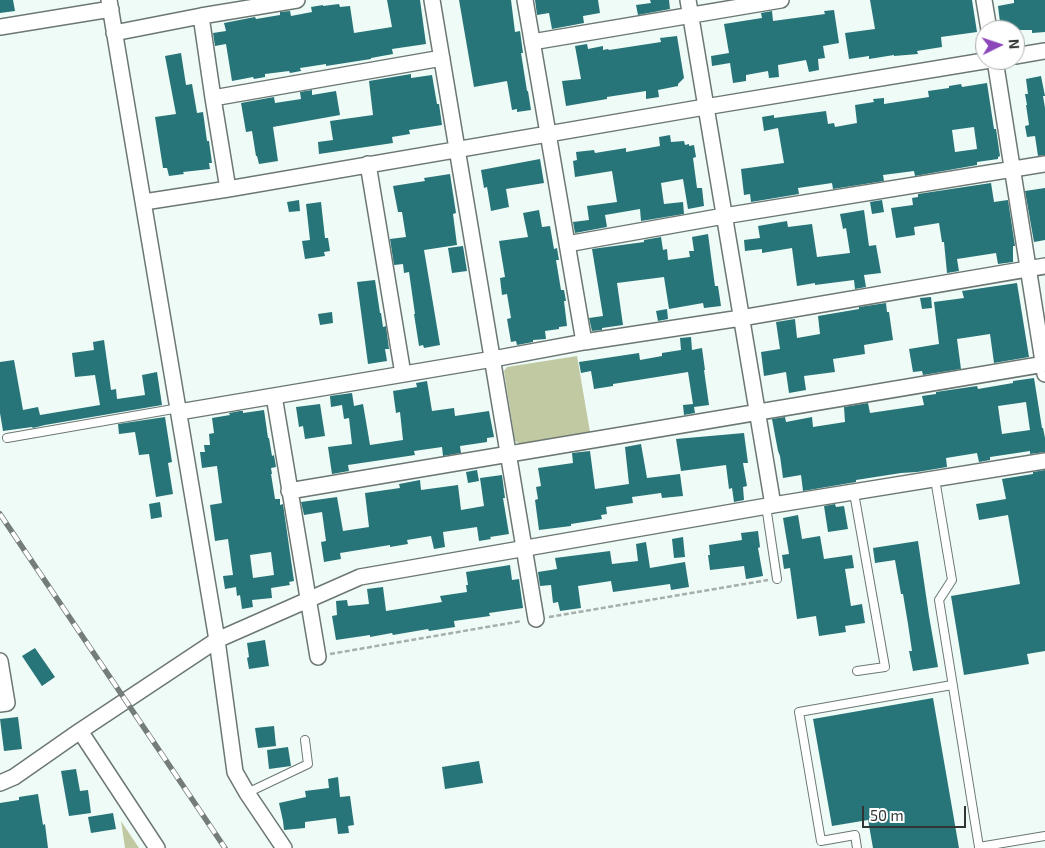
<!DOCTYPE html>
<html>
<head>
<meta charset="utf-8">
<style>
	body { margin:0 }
	#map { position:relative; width:1045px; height:848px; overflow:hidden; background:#effbf6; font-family:"Exo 2",sans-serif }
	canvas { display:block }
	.north { position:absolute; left:975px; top:20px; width:50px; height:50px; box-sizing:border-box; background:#fff; border:1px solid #adafae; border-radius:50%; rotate:86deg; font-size:14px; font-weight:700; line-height:20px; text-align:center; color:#313634 }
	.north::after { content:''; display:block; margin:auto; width:18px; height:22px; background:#8b46ba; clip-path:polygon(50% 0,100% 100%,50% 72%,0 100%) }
	.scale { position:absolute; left:862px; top:806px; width:104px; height:22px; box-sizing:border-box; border:2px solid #313634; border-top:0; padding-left:6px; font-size:15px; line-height:18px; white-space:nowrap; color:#313634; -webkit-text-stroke:4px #fff; paint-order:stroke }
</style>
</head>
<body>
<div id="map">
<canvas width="1045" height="848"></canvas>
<div class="north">N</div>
<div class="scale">50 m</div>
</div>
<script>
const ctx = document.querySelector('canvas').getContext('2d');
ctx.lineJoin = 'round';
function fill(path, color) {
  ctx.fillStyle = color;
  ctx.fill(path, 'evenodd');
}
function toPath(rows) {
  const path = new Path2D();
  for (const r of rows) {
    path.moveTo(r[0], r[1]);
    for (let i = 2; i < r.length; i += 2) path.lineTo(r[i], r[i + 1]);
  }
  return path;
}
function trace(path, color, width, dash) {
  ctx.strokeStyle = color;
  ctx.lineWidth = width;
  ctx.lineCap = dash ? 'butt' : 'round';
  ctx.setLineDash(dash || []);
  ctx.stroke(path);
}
fill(toPath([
	[577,356,590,432,520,444,515,441,504,371,507,367],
	[121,821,139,848,125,848]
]), '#c1c9a2');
fill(toPath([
	[0,0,13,0,15,11,0,13],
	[387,0,420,0,426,44,392,49,393,54,371,58,371,59,326,66,326,64,300,68,301,71,290,73,289,71,265,74,265,77,254,79,253,77,232,81,226,44,215,46,213,33,226,31,224,23,255,17,256,19,280,15,280,12,290,11,291,16,312,12,311,7,323,5,323,6,339,4,340,7,350,6,354,33,392,27],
	[459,0,511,0,515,32,520,31,523,53,521,53,527,91,528,91,531,110,517,112,517,109,512,110,507,81,474,87],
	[535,0,598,0,600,13,583,16,584,23,552,29,549,13,537,15],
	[650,0,669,0,670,9,638,15,636,5,651,3],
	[870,0,972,0,977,32,941,37,942,47,917,51,918,54,894,56,894,55,869,59,869,56,849,59,845,33,875,29],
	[1014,0,1045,0,1045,32,1032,33,1032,30,1001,30,998,6,1014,3],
	[834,10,839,43,823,46,825,58,818,59,819,70,809,72,806,60,778,65,779,77,769,78,768,71,746,75,746,81,733,83,730,63,712,66,711,56,729,53,724,24,762,18,761,13,772,11,773,21,825,14,824,11],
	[677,36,684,78,678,84,678,86,658,90,659,97,646,99,646,91,607,97,607,99,566,106,562,81,581,79,575,46,587,44,588,49,603,46,603,50,608,49,609,50,661,42,660,38],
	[181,53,186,85,192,84,197,113,203,112,207,141,209,141,212,163,209,163,210,169,183,172,184,174,169,176,167,168,163,168,155,117,176,114,165,56],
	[411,74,411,78,432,75,437,104,439,104,442,125,409,130,410,134,392,137,393,143,319,154,318,142,333,140,330,121,373,115,369,81],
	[1041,76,1045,96,1043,96,1045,108,1045,155,1038,156,1035,136,1027,137,1025,126,1029,125,1026,105,1027,105,1025,94,1028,94,1026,79],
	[987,83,994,129,996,129,1000,156,998,157,998,159,977,162,977,165,915,176,914,171,883,175,884,181,833,189,832,183,798,188,799,194,751,202,750,194,744,195,741,169,784,163,778,128,764,131,762,117,774,115,774,118,826,111,828,124,834,123,835,127,857,123,855,105,874,102,873,99,884,98,884,104,929,97,928,91,949,88,949,86,961,84,962,87],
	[974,127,977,149,955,152,952,130],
	[312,90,312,95,336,91,340,115,273,127,278,161,259,164,257,156,256,156,252,131,246,132,241,103,274,97,275,103,301,99,300,92],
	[670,135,671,142,684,141,685,145,689,144,689,146,694,145,696,157,693,158,697,188,702,188,704,206,688,209,683,179,661,183,664,204,683,202,684,214,641,221,640,209,605,215,607,227,575,233,573,222,589,220,587,206,617,202,612,171,575,177,573,161,577,160,576,152,594,150,595,153,626,148,626,152,660,146,659,137],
	[540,159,544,183,506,189,509,207,491,211,487,187,484,188,481,170],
	[450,174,456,213,453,214,457,245,424,250,440,345,424,348,423,345,419,346,414,314,415,314,409,272,404,273,403,264,394,265,390,239,406,237,402,212,398,212,393,186,425,181,424,178],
	[991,183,994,202,1008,200,1015,246,1013,246,1013,262,998,264,996,253,957,259,959,271,947,273,944,242,942,242,939,223,914,227,915,235,896,238,891,208,913,205,912,198,918,197,918,194],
	[1045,188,1045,240,1034,242,1025,191],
	[299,200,300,211,289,212,287,202],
	[882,200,884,212,872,214,870,202],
	[321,202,325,238,328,238,330,251,324,252,325,256,305,259,302,241,310,240,306,204],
	[539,210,542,227,550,226,554,249,557,248,559,260,556,260,561,290,564,290,566,301,564,301,567,326,559,327,559,329,545,331,546,339,533,340,533,342,517,345,516,341,511,342,507,319,511,318,507,294,502,295,500,278,505,277,499,241,528,237,523,213],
	[864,210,869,246,876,245,881,273,864,275,866,287,855,289,854,280,815,285,815,283,797,286,792,248,762,253,762,249,745,251,744,240,760,238,758,226,787,221,788,227,812,224,817,257,850,253,846,228,843,229,840,214],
	[708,234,715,286,718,286,721,306,704,308,703,303,669,309,664,277,617,283,623,325,602,328,602,330,592,331,589,318,603,316,592,249,644,242,644,240,661,237,663,250,667,249,668,260,690,257,689,251,694,251,692,237],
	[463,246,467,271,452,273,448,248],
	[375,280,380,313,381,313,383,327,386,326,389,349,385,349,387,361,368,364,357,282],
	[1017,283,1029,357,994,363,990,334,957,339,961,369,923,375,922,371,913,372,909,349,939,344,934,302,964,298,962,291],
	[931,297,932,308,922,309,920,298],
	[886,303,887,312,889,312,893,340,864,345,865,354,833,359,835,372,804,376,806,390,789,393,786,372,764,376,761,352,780,349,776,322,795,319,797,338,820,334,818,316,859,309,859,307],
	[667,309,668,319,658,321,656,311],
	[332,312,333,323,320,325,318,314],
	[691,337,692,350,702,348,705,370,704,370,709,405,694,407,695,413,684,415,683,405,693,404,688,372,613,384,613,386,594,389,591,371,581,373,579,362,639,353,640,360,662,356,662,353,681,350,680,338],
	[104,340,111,390,116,389,117,399,145,395,142,375,157,372,162,405,45,425,33,428,32,427,3,431,0,413,0,362,14,360,23,410,38,407,40,415,100,405,95,375,75,377,72,353,94,350,93,342],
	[1034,378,1042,428,1043,428,1045,438,1045,452,1030,454,1030,451,990,457,990,460,979,462,977,453,946,458,947,467,917,472,901,473,856,480,856,482,803,491,801,475,783,478,780,456,778,451,772,419,785,417,786,422,812,417,813,427,845,422,844,407,868,403,870,413,924,405,922,396,936,394,936,392,977,386,978,389,1013,383,1013,381],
	[1026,402,1030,430,1002,434,998,406],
	[427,381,432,411,454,408,455,416,489,411,494,437,487,438,487,442,460,446,461,453,443,456,442,447,414,451,415,455,348,465,349,471,332,474,328,447,352,444,349,418,344,419,342,405,331,407,330,396,352,393,354,406,363,404,370,445,403,440,400,412,396,413,393,391,417,387,416,383],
	[320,404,325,436,305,439,303,426,299,427,296,407],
	[264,410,268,438,269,438,272,456,274,455,276,467,271,468,272,474,271,474,275,499,280,499,280,505,283,504,294,581,289,582,290,585,271,588,272,598,252,600,253,607,242,609,240,595,237,596,236,587,225,589,223,576,233,575,228,539,215,541,210,505,222,503,217,466,202,468,200,452,205,452,204,445,210,445,209,434,214,433,212,418,230,415,229,413,240,411,243,411,243,413],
	[271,552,274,575,253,578,250,555],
	[165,417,172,462,168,463,173,494,156,497,149,454,139,455,135,432,119,434,118,424],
	[744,433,748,463,743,463,747,486,743,487,744,500,734,502,732,488,729,489,726,465,681,471,676,439],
	[641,444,647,478,680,474,683,496,662,498,661,493,632,497,633,503,606,507,607,514,601,515,602,519,571,524,571,526,539,530,535,500,538,499,536,487,541,486,538,468,573,463,572,453,590,451,595,489,629,484,625,447],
	[477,470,479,481,468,483,466,472],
	[1045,470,1045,651,1027,654,1029,664,964,675,951,596,1020,584,1008,515,979,520,976,504,1006,499,1002,479,1033,474,1033,472],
	[502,475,505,498,503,498,509,534,490,537,491,539,479,541,477,527,443,532,445,547,434,549,431,536,407,540,408,544,390,547,390,545,340,553,341,559,324,562,321,542,326,541,322,512,304,515,301,502,337,497,343,531,369,527,365,493,400,488,399,484,420,480,421,490,458,485,461,510,484,506,480,478],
	[160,502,162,517,151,519,149,504],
	[835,504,836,507,844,506,848,529,828,532,824,506],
	[798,515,802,539,820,536,824,559,852,555,854,568,845,569,851,606,862,604,865,623,845,626,846,632,819,636,816,616,797,619,790,568,784,569,782,555,789,554,783,518],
	[758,531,760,547,758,548,763,576,746,579,744,566,710,570,708,555,710,555,709,545,742,540,741,533],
	[683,537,685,557,674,558,672,539],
	[918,541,929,616,938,667,913,671,909,651,912,651,908,624,903,594,901,594,895,560,875,563,873,548],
	[646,542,650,568,685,562,689,587,671,590,670,584,613,592,611,581,578,586,581,608,560,611,558,602,553,603,551,585,540,586,538,572,557,569,555,558,610,551,612,564,638,561,636,544],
	[510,565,512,580,519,579,523,608,489,613,490,616,454,621,455,627,429,631,428,629,393,635,392,633,370,637,370,635,336,640,332,616,337,615,336,601,347,600,348,606,369,604,367,589,383,587,386,611,442,602,440,596,467,592,466,585,468,585,466,572],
	[265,640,269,666,249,669,247,658,249,657,247,643],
	[35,648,55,677,42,686,22,656],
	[933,698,959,848,873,848,868,820,832,826,813,719],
	[18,717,22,749,4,751,0,719],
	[274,726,276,746,258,748,255,728],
	[288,747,291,766,269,769,267,750],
	[479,761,483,783,445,789,442,767],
	[76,769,80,791,88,790,91,813,69,816,61,771],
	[338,777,340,797,350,796,354,825,348,826,349,833,338,834,336,818,305,822,305,828,284,830,283,821,279,803,306,797,305,791,329,788,328,779],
	[38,794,43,825,45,824,48,848,0,848,0,803,19,800,19,797],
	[113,813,116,829,91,833,88,817]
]), '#277578');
const lane = toPath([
	[7,438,179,408],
	[935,479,952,580,939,600,979,847,1045,836],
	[854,493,885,667,857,671],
	[766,506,777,579],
	[247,793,308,764,305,740],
	[857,848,855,835,821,841,799,712,952,685]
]);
const street = toPath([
	[109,0,217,640,235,772,247,793,284,848],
	[432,0,536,619],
	[525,0,584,342],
	[688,0,773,505],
	[984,0,989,30],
	[201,16,213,98,228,189],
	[0,27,111,9],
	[114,33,201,16,297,0],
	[532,42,781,0],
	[1015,56,1045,51],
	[995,60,1045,374],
	[213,98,442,58],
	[368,164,403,374],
	[144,202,228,189,705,107,990,60],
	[567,244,724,216,1045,164],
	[274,396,318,657],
	[179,412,493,359,584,342,741,318,1045,266],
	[289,491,1045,364],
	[0,661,7,703,0,704],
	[80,731,157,848],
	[0,783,14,777,80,731,217,640,360,577,773,505,1045,461]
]);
trace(lane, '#6c7773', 10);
trace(street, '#6c7773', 18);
trace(toPath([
	[549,617,768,580],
	[330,654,522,621]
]), '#a6afac', 2.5, [5, 2.5]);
trace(lane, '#fff', 8);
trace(street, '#fff', 15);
const rail = toPath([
	[0,514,225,848]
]);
trace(rail, '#757d7a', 5.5);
trace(rail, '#fff', 4, [11]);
</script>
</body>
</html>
